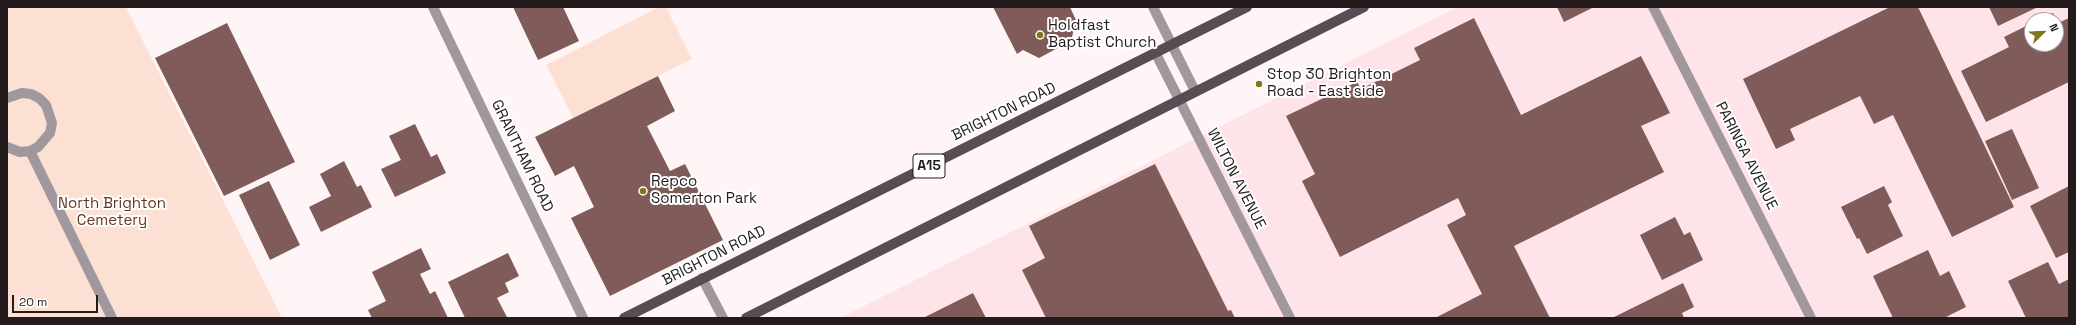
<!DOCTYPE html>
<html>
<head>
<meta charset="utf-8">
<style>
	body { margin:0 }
	#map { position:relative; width:2076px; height:325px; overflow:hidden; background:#fff5f7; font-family:"Space Grotesk",sans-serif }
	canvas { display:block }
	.frame { position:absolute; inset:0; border:8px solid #231b1c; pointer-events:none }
	.north { position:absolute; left:2024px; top:12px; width:40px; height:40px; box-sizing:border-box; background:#fff; border:1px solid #a7a4a4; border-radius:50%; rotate:67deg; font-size:11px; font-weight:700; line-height:16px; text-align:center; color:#231b1c }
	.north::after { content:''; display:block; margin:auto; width:14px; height:18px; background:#81761a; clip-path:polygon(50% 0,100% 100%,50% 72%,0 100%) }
	.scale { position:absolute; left:12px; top:295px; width:86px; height:18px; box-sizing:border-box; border:2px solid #231b1c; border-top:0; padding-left:5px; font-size:12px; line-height:14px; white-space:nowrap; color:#231b1c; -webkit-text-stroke:3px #fff; paint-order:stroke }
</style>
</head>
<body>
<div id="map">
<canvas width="2076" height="325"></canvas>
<div class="frame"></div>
<div class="north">N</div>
<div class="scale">20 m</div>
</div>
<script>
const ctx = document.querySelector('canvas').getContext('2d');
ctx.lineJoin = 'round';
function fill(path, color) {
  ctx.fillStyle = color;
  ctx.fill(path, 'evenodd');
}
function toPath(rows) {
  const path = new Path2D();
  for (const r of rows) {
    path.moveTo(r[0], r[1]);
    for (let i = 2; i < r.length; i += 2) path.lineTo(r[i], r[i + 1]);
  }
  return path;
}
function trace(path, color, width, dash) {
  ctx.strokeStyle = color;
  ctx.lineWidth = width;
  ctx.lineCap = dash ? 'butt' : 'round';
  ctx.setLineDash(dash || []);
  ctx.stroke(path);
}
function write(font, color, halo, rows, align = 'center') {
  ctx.font = font + ' "Space Grotesk",sans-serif';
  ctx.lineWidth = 4;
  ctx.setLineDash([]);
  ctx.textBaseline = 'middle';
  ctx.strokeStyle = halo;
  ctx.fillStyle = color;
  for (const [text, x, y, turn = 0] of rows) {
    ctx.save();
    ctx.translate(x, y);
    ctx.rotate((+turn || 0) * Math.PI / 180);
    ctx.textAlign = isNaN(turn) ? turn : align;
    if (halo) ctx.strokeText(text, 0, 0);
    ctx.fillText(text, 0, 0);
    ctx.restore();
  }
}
fill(toPath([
	[1457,7,2069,7,2069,318,840,318],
	[2032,20,2056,20,2056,44,2032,44]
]), '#fee4e9');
fill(toPath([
	[7,7,126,7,282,318,7,318],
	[659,7,666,7,692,59,573,118,546,65]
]), '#fde0d4');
fill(toPath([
	[513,7,563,7,579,41,538,60],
	[993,7,1070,7,1079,27,1074,29,1071,41,1039,58,1023,50,1017,54],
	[1557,7,1594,7,1564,22],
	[1890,7,1918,7,2014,207,1952,237,1893,115,1874,124,1860,96,1790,129,1795,140,1776,149,1743,79],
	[1989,7,2038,7,1998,26],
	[2053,13,2058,23,2069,18,2069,82,1986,122,1961,71,2009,47,2004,37,2032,23,2032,44,2056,44,2056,20,2038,20],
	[1474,18,1521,115,1641,56,1670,113,1641,126,1664,172,1514,246,1550,318,1435,318,1482,294,1447,225,1466,215,1458,198,1340,257,1302,181,1315,174,1286,116,1357,82,1361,89,1420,60,1414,48],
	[227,23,295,162,224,196,155,58],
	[658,76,675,111,647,126,670,171,685,164,723,240,610,296,571,218,594,207,574,166,555,176,535,137],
	[415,124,431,157,437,154,446,173,395,197,381,169,401,160,389,136],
	[2012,129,2039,188,2012,200,1985,141],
	[344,161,357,187,361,185,372,207,321,232,309,207,331,196,320,174],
	[1155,164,1228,311,1231,310,1235,318,1046,318,1022,270,1045,258,1029,226],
	[269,181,300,245,270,260,239,195],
	[1884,186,1892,202,1888,205,1903,236,1867,254,1859,238,1857,239,1841,207],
	[2069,186,2069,252,2056,258,2030,206],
	[1675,217,1684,235,1690,232,1703,260,1662,280,1640,235],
	[421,248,431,269,420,274,430,294,435,291,448,318,372,318,368,310,386,301,372,272],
	[1928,250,1940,276,1949,271,1966,307,1944,318,1893,318,1873,276],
	[508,253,519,276,505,283,509,292,497,298,507,317,465,318,448,282],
	[2048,262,2059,284,2069,279,2069,318,2026,318,2008,281],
	[1683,283,1694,307,1682,313,1684,318,1612,318],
	[973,293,986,318,923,318]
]), '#7f5c5a');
trace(toPath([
	[433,7,583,318],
	[1153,7,1195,91],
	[1653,7,1811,318],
	[1156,54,1290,318],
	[7,98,22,93,31,94,39,98,46,105,52,123,50,133,38,147,30,151,20,152,7,147],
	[30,151,112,318],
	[702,278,723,318]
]), '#a1989d', 10);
trace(toPath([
	[624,318,1247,7],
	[746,318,1364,7]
]), '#5a4c54', 10);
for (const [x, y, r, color] of [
	[1040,35,4,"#81761a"],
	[1259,84,4,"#81761a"],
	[643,191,4,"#81761a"]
]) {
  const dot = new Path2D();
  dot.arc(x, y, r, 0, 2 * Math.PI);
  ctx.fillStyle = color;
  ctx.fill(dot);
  trace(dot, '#fff', 1.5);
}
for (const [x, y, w] of [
	[929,166,32]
]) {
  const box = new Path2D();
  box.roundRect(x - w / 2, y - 12, w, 24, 3);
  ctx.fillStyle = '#fff';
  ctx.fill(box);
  trace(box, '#231b1c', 1);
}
write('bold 14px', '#231b1c', null, [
	["A15",929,166]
]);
write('15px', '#231b1c', '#fff', [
	["Holdfast",1048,26],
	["Baptist Church",1048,43],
	["Stop 30 Brighton",1267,75],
	["Road - East side",1267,92],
	["Repco",651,182],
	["Somerton Park",651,199]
], 'left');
write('15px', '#231b1c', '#fff', [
	["BRIGHTON ROAD",1004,112,-26],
	["GRANTHAM ROAD",522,156,64],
	["PARINGA AVENUE",1746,156,63],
	["WILTON AVENUE",1236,179,63],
	["BRIGHTON ROAD",714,256,-27]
]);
write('15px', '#663622', '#fff', [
	["North Brighton",112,204],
	["Cemetery",112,221]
]);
</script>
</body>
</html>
